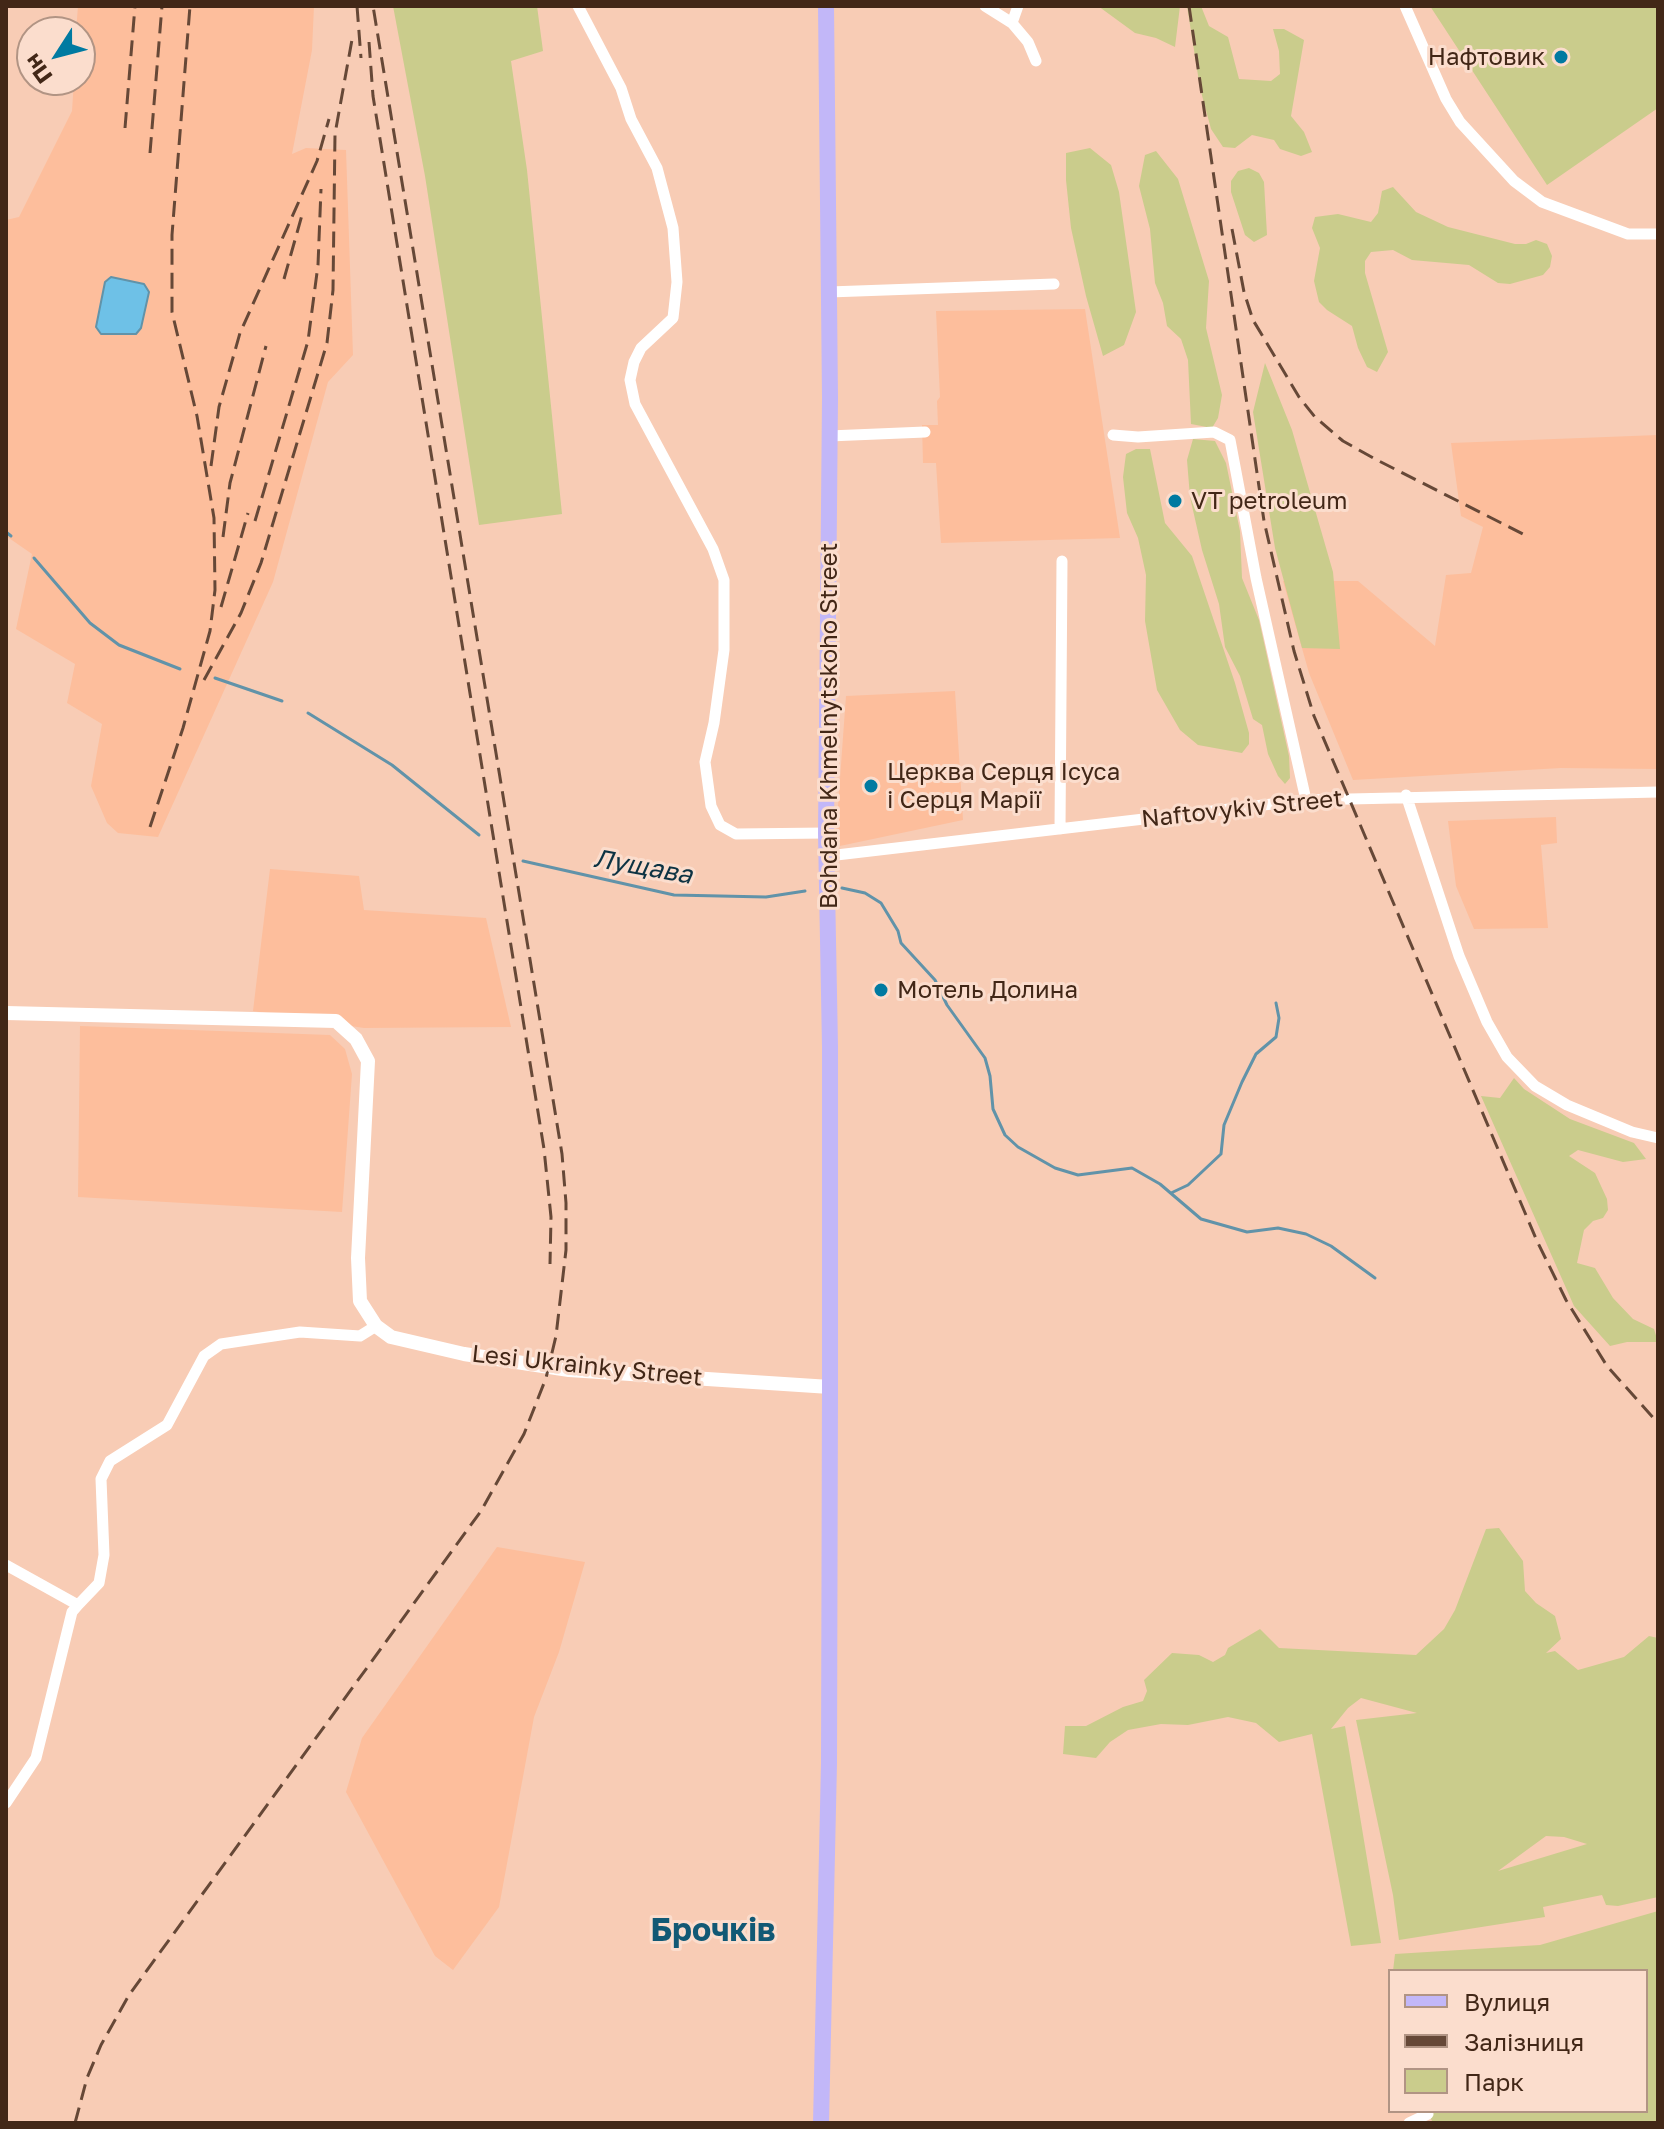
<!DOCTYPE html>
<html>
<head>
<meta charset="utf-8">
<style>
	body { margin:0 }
	#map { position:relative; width:1664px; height:2129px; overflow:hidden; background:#f8ccb5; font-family:"Golos Text",sans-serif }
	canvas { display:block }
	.frame { position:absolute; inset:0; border:8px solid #422717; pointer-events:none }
	.legend { position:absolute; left:1388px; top:1969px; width:260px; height:144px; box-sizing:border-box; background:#fbddcd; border:2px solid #b19484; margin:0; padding:10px 14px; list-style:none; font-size:24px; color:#422717 }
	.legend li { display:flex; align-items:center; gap:16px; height:40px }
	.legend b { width:40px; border:2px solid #b19484 }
	.north { position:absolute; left:16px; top:16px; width:80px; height:80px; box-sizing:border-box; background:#fbddcd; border:2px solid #b19484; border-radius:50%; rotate:234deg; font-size:22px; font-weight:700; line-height:32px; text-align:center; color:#422717 }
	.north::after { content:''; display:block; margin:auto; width:28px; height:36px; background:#007aa1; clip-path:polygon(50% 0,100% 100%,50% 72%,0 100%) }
</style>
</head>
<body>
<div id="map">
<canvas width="1664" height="2129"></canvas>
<div class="frame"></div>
<ul class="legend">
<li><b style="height:10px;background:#c2b7f8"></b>Вулиця</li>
<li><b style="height:10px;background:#664837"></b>Залізниця</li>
<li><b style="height:22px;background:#cacc8c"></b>Парк</li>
</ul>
<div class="north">Пн</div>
</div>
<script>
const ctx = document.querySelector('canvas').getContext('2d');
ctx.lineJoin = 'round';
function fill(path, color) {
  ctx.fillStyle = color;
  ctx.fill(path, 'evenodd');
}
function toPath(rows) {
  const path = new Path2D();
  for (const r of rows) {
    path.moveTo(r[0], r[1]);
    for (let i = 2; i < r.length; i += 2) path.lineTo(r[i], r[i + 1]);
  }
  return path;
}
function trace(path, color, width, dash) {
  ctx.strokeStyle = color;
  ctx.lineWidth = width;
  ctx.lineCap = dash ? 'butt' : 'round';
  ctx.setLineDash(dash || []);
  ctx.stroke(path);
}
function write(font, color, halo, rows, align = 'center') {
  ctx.font = font + ' "Golos Text",sans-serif';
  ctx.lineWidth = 6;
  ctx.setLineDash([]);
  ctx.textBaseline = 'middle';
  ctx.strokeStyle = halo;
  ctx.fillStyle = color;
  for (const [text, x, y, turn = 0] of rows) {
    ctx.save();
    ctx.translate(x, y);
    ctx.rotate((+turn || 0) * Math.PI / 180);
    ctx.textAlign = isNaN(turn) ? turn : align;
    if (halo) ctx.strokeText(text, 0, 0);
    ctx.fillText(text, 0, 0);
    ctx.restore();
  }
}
fill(toPath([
	[78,6,314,6,312,50,292,154,306,148,346,150,353,355,328,382,273,582,158,837,118,833,107,823,91,786,102,724,67,703,75,664,16,629,32,554,6,536,6,220,19,217,72,111,74,80,80,80,80,32,76,32],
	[1085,309,1120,538,941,543,936,463,923,463,922,425,938,425,937,401,940,397,936,311],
	[1658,435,1658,769,1561,768,1353,780,1309,673,1283,581,1358,581,1435,646,1446,575,1471,573,1483,527,1461,516,1451,443],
	[955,691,963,820,835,847,846,696],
	[1556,817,1557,843,1541,845,1548,928,1474,929,1456,886,1448,821],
	[270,869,359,876,364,910,486,918,511,1027,364,1028,253,1011],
	[80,1026,330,1035,345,1049,352,1074,342,1212,78,1197],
	[497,1547,585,1562,559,1652,534,1717,499,1907,453,1970,435,1956,346,1792,362,1738]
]), '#fdbe9c');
fill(toPath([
	[393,6,537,6,543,51,511,61,527,170,562,514,479,525,425,176],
	[1098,6,1180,6,1175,47,1156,38,1135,33],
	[1187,6,1201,6,1209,26,1228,37,1239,79,1271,81,1280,74,1279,51,1273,29,1284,29,1304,40,1291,116,1304,132,1312,152,1301,156,1280,149,1274,140,1252,135,1235,148,1223,147,1211,129,1200,88],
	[1430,6,1658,6,1658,108,1547,185],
	[1090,148,1111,165,1119,192,1136,312,1124,345,1103,356,1086,296,1071,228,1066,180,1066,153],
	[1156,151,1178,179,1209,281,1206,328,1222,395,1218,418,1212,428,1191,424,1188,360,1181,339,1167,326,1163,303,1155,283,1150,229,1139,186,1145,155],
	[1249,168,1259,173,1264,182,1267,235,1254,242,1245,235,1231,192,1231,181,1238,171],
	[1393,187,1416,212,1448,227,1515,244,1526,244,1536,240,1547,244,1552,256,1550,267,1543,275,1510,284,1498,283,1469,265,1412,260,1393,250,1371,252,1365,261,1365,273,1388,352,1377,372,1367,367,1358,348,1352,326,1327,310,1319,302,1314,281,1320,248,1312,228,1315,217,1338,214,1371,222,1378,213,1382,191],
	[1265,363,1292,430,1333,572,1340,649,1302,648,1275,548,1253,412],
	[1193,439,1215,441,1226,463,1240,531,1242,578,1259,620,1289,756,1290,778,1285,784,1278,776,1268,754,1262,725,1253,719,1240,676,1225,647,1219,604,1202,550,1190,497,1187,460],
	[1136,449,1150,449,1165,523,1192,556,1235,683,1249,733,1249,744,1242,753,1198,745,1180,730,1157,690,1145,621,1146,575,1138,538,1127,513,1123,477,1126,454],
	[1514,1078,1524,1089,1570,1119,1634,1143,1646,1159,1623,1162,1578,1150,1569,1156,1595,1173,1607,1199,1608,1210,1603,1218,1593,1221,1584,1230,1577,1263,1595,1268,1613,1298,1633,1319,1654,1329,1658,1342,1627,1342,1610,1346,1574,1306,1481,1096,1500,1098],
	[1499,1528,1523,1561,1525,1591,1536,1603,1555,1616,1561,1639,1546,1653,1555,1651,1578,1670,1624,1657,1649,1636,1658,1638,1658,1897,1618,1906,1606,1905,1602,1895,1543,1907,1545,1917,1399,1940,1393,1895,1356,1720,1417,1713,1361,1698,1348,1708,1331,1729,1345,1726,1381,1943,1351,1946,1312,1734,1279,1742,1256,1723,1228,1717,1188,1725,1161,1724,1128,1730,1110,1742,1096,1758,1063,1754,1065,1726,1086,1726,1123,1707,1143,1701,1147,1691,1144,1680,1172,1653,1199,1655,1213,1662,1225,1655,1228,1648,1260,1629,1279,1648,1416,1655,1444,1629,1455,1610,1486,1529],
	[1546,1836,1564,1837,1587,1844,1498,1871],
	[1658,1911,1658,2123,1433,2123,1427,2111,1646,2111,1646,1971,1393,1971,1395,1954,1540,1945]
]), '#cacc8c');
const water = toPath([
	[111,277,144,284,149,292,141,328,136,334,101,334,96,327,105,282,111,277]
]);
fill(water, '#6ec1e7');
trace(water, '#6193a9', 2);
trace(toPath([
	[6,532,11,536],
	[34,558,90,623,119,645,180,669],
	[215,678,282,701],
	[308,713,392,765,479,835],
	[523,861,674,895,766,897,805,891],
	[842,888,865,893,881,903,898,931,901,943,935,980,947,1005,985,1058,990,1076,993,1109,1005,1135,1018,1147,1055,1168,1078,1175,1132,1168,1160,1184,1201,1219,1247,1232,1278,1228,1306,1234,1331,1246,1375,1278],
	[1171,1193,1188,1185,1221,1154,1224,1125,1242,1082,1256,1054,1276,1037,1279,1018,1276,1003]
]), '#6193a9', 3);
trace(toPath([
	[578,6,621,88,631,119,657,168,673,228,677,282,673,318,641,348,634,362,630,380,635,404,713,549,724,580,724,650,714,723,705,762,711,806,720,825,736,834,826,833],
	[985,6,1012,23,1028,42,1036,61],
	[1405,6,1446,99,1460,122,1514,181,1542,202,1628,234,1658,234],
	[1012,23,1018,6],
	[829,292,1054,284],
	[1113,435,1138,437,1214,432,1230,440,1256,578,1306,800],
	[829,436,925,432],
	[1406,795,1459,956,1487,1022,1507,1057,1535,1086,1567,1105,1632,1132,1658,1138],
	[1060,829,1062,561],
	[828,856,1306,800,1658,792],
	[6,1565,78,1605,99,1583,104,1555,101,1479,110,1461,167,1425,204,1356,221,1344,300,1332,360,1336,376,1326],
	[6,1803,36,1758,72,1612,78,1605],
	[1409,2123,1428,2114]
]), '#fff', 11);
trace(toPath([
	[6,1013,336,1021,356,1039,368,1061,358,1258,360,1301,376,1326,391,1337,464,1354,569,1370,830,1387]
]), '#fff', 14);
trace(toPath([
	[821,2123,829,1763,830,1387,830,1047,826,833,830,398,826,6]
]), '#c2b7f8', 16);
trace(toPath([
	[357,6,361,58],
	[1189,6,1264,521,1294,651,1314,716,1537,1241,1566,1300,1607,1366,1658,1423],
	[369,42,373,96,544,1149,551,1217,550,1264],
	[125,128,135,6],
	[150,153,162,6],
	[1232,229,1244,292,1253,320,1299,397,1315,417,1343,441,1375,459,1527,536],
	[284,279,302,215],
	[211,466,219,407,240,333,317,161,329,119],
	[255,521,308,341,318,265,321,189],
	[223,537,230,483,266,346],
	[221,607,248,513],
	[204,680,241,613,261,563,327,343,333,290,335,134,353,34],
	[150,827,183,728,210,631,215,590,214,518,197,416,172,312,172,235,190,6],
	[75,2123,87,2078,101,2045,129,1995,481,1511,524,1434,546,1378,556,1336,566,1250,566,1203,562,1154,373,6]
]), '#664837', 3, [16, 8]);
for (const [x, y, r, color] of [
	[1561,57,8,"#007aa1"],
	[1175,501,8,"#007aa1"],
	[871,786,8,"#007aa1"],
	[881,990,8,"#007aa1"]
]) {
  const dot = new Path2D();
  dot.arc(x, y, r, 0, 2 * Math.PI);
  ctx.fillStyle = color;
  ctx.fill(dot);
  trace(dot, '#fbddcd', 3);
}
write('24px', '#422717', '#fbddcd', [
	["Нафтовик",1545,57,"right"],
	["VT petroleum",1191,501],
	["Церква Серця Ісуса",887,772],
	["і Серця Марії",887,800],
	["Мотель Долина",897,990]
], 'left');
write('24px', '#422717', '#fbddcd', [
	["Bohdana Khmelnytskoho Street",829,726,-90],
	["Naftovykiv Street",1242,809,-6],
	["Lesi Ukrainky Street",587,1366,6]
]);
write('italic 26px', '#0d3343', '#fbddcd', [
	["Лущава",643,867,10]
]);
write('bold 32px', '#115975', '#fbddcd', [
	["Брочків",713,1931]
]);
</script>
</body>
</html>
